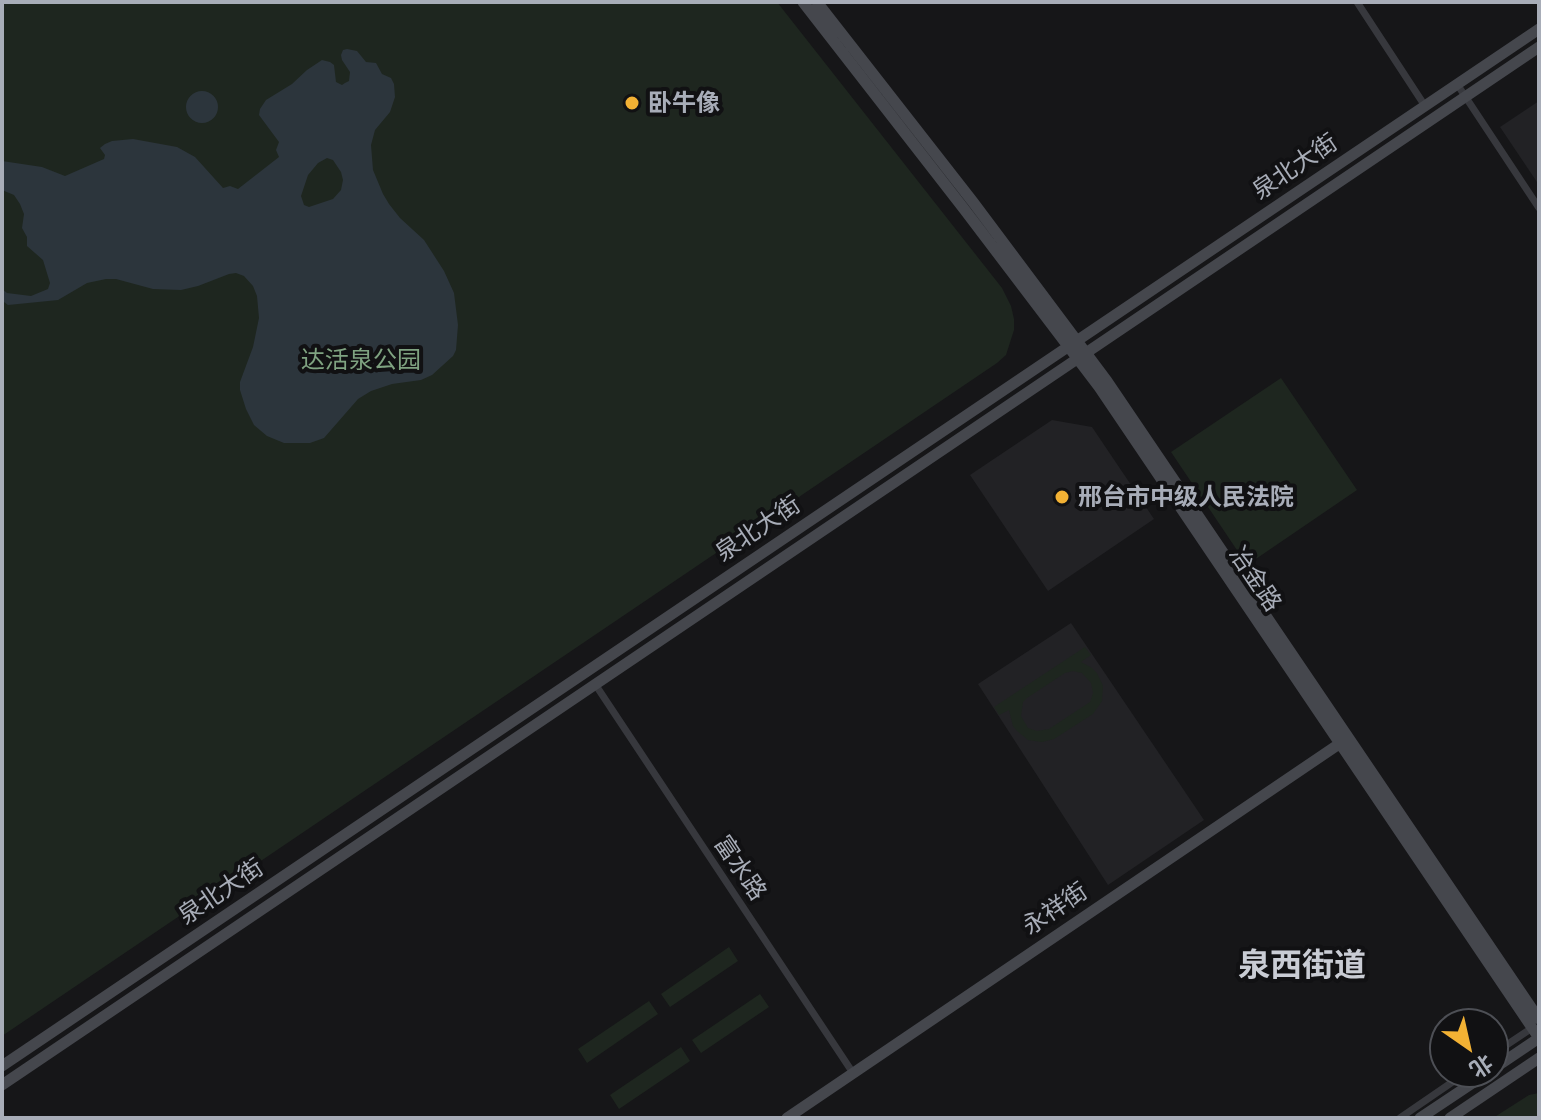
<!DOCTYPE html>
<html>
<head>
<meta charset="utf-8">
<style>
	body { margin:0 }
	#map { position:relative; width:1541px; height:1120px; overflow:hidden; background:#161618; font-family:"Asap Condensed","Noto Sans SC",sans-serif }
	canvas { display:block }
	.frame { position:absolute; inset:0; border:4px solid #a8adb8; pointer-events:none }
	.north { position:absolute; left:1429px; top:1008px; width:80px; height:80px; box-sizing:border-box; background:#111113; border:2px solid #4d4f55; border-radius:50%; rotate:146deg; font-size:22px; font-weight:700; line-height:32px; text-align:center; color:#a8adb8 }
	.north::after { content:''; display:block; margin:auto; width:28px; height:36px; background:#f2b134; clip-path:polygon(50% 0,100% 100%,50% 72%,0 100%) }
</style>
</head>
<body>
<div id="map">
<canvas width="1541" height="1120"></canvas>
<div class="frame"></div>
<div class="north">北</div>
</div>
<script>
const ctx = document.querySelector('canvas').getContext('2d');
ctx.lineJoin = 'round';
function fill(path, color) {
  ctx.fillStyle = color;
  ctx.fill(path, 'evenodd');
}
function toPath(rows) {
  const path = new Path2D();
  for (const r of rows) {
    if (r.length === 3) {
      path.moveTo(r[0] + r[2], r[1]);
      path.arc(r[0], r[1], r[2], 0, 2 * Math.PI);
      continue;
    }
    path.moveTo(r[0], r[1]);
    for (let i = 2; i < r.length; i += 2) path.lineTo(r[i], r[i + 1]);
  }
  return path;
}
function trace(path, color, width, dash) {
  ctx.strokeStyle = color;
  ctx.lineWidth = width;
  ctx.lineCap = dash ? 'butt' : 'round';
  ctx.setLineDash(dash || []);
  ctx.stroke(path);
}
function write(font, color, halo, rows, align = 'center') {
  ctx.font = font + ' "Asap Condensed","Noto Sans SC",sans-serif';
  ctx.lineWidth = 8;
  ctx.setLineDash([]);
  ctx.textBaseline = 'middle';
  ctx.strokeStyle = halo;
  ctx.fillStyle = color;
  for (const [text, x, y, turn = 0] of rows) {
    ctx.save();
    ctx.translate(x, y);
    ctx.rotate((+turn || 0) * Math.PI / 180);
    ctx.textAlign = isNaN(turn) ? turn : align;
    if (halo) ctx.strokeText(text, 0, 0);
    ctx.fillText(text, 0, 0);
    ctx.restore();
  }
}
fill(toPath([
	[1539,101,1539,185,1500,127],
	[1052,420,1092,427,1154,519,1048,591,970,475],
	[1071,623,1204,820,1108,885,978,684]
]), '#222225');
fill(toPath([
	[2,2,777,2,1002,288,1011,306,1014,319,1014,330,1006,355,997,363,2,1036],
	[1281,378,1357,490,1247,565,1171,452],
	[1085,647,1091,655,1081,662,1092,668,1097,673,1103,686,1102,701,1093,714,1054,739,1042,742,1028,740,1017,731,1013,726,1009,710,999,715,994,707],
	[1073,671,1082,673,1091,683,1093,693,1090,702,1049,729,1037,731,1028,728,1021,716,1023,702,1027,698,1065,673],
	[729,947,738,961,670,1007,661,994],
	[760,994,769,1007,701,1053,692,1040],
	[649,1001,658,1014,587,1063,578,1049],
	[681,1047,690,1061,619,1109,610,1095],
	[1539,1093,1539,1118,1493,1118,1529,1095]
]), '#1e261f');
fill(toPath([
	[347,49,357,51,366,62,376,63,382,74,391,78,394,84,395,97,390,112,375,130,371,145,373,170,383,194,389,204,400,218,424,240,444,271,454,293,458,325,456,350,453,356,432,375,421,380,392,384,371,391,358,399,324,438,310,443,284,443,267,436,254,425,246,409,240,390,240,382,253,347,259,318,257,296,253,286,244,276,236,273,229,274,198,286,181,290,153,289,116,279,106,279,87,283,58,300,8,305,4,302,2,289,7,293,31,296,48,289,50,283,43,260,27,246,27,237,22,228,24,214,20,204,14,195,2,190,2,161,42,167,65,176,104,159,105,155,100,148,105,144,112,141,133,139,177,147,195,157,223,188,230,186,238,189,279,157,276,150,279,142,259,115,260,109,266,100,292,84,307,70,322,60,330,62,334,65,336,82,342,85,345,83,349,81,350,72,342,60,341,55,343,50],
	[327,158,333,160,341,172,343,180,341,190,333,199,309,207,304,205,301,196,308,175,318,163],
	[202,107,16]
]), '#2c353c');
trace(toPath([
	[1357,2,1425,106],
	[1457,84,1539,208],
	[595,684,853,1073],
	[1493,1054,1532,1028],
	[1400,1118,1467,1072]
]), '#37383d', 7);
trace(toPath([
	[803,2,964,209,1099,387,1539,1038],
	[817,2,973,202,1107,381,1539,1019],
	[2,1066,1539,29],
	[1493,1069,1539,1038],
	[2,1085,1539,47],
	[787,1118,1345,740],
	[1420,1118,1489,1072],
	[1450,1118,1539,1058]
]), '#45474d', 11);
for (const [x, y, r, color] of [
	[632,103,8,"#f2b134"],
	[1062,497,8,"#f2b134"]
]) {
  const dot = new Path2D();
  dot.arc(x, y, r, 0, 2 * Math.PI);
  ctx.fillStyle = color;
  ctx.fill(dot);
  trace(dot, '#111113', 3);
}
write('bold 24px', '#a8adb8', '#111113', [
	["卧牛像",648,103],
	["邢台市中级人民法院",1078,497]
], 'left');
write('24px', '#a8adb8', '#111113', [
	["泉北大街",1295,167,-34],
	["泉北大街",758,529,-34],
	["冶金路",1255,579,56],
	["富水路",740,868,56],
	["泉北大街",221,892,-34],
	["永祥街",1055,909,-34]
]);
write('24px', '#7fa381', '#111113', [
	["达活泉公园",361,360]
]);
write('bold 32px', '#c9ccd4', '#111113', [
	["泉西街道",1302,966]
]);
</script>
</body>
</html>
